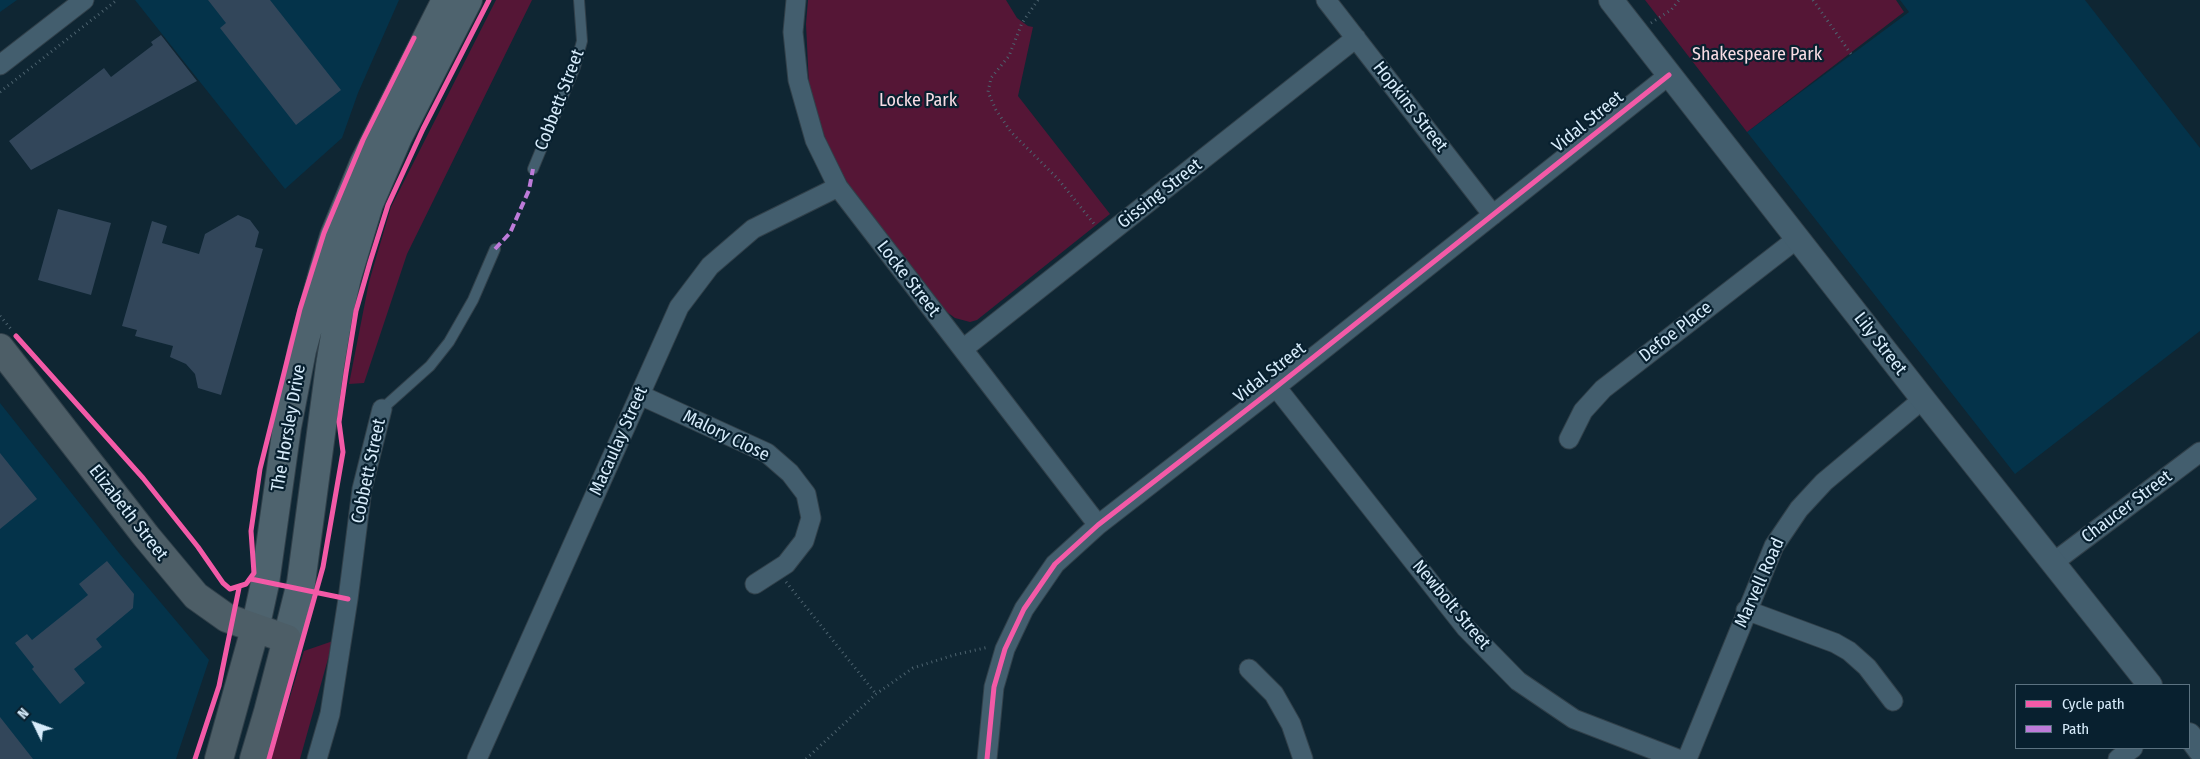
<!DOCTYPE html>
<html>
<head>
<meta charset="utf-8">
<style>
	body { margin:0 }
	#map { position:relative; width:2200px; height:759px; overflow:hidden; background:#0f2633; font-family:"Fira Sans Condensed",sans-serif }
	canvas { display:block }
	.legend { position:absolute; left:2015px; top:684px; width:175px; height:65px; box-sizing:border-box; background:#08202f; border:1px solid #5b7281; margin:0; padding:6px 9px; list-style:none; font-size:15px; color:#d7ecfb }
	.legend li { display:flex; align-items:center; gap:10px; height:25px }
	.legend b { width:25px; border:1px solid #5b7281 }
	.north { position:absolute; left:10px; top:699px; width:50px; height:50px; -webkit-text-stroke:4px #08202f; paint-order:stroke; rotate:312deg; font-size:14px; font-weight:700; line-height:20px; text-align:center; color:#d7ecfb }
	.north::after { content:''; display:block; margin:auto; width:18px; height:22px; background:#d7ecfb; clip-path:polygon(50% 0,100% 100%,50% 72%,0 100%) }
</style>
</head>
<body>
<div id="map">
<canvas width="2200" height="759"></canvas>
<ul class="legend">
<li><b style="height:6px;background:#f35aa7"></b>Cycle path</li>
<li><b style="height:6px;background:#bd7bd9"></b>Path</li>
</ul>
<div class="north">N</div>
</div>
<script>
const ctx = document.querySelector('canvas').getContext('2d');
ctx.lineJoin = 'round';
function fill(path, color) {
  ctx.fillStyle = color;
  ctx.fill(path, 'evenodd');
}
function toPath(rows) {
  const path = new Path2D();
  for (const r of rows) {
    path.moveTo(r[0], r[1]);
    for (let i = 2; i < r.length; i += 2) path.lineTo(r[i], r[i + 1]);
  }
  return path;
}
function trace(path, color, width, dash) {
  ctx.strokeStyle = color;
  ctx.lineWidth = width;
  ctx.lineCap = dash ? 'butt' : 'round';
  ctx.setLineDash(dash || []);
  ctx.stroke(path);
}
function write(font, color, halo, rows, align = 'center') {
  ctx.font = font + ' "Fira Sans Condensed",sans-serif';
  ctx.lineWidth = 4.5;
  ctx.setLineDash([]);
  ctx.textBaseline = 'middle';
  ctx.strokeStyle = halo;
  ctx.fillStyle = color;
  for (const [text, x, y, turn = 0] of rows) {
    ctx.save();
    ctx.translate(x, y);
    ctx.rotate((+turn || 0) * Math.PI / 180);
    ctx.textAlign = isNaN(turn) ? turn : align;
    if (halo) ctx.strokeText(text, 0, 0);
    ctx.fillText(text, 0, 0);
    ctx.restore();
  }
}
fill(toPath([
	[0,0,17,0,0,12],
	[135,0,399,0,358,93,342,138,285,189],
	[1900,0,2085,0,2200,148,2200,331,2015,474,1747,132,1909,12],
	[0,403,119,553,209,660,176,759,0,759]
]), '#04334a');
fill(toPath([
	[496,0,532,0,407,254,364,383,349,384,369,282,391,207],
	[808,0,1006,0,1017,18,1028,26,1033,27,1018,96,1110,214,977,320,970,322,955,318,947,312,849,186,830,151,816,114,809,86,806,24],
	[1645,0,1896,0,1904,12,1747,132],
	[333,641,300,759,271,759,304,651]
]), '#551636');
fill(toPath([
	[208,0,270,0,341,90,296,125,220,28,226,23],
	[161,35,197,81,31,170,9,141,104,68,111,77,153,45,151,42],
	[58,209,111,223,91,295,38,280],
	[238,215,250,220,259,232,255,247,263,249,221,395,198,388,195,374,186,364,170,357,173,346,135,336,137,330,122,326,152,221,167,226,162,243,199,254,205,234],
	[0,453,37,499,0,529],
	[107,561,134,594,133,608,96,639,102,647,74,669,85,683,60,704,32,669,34,667,15,643,27,634,32,640,88,595,79,584],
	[0,717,33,759,0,759]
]), '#32465a');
const service = toPath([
	[533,169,575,67,582,41,579,0],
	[382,409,430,366,449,342,473,300,495,249]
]);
const minor = toPath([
	[796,0,793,32,798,80,815,140,838,187,1098,525],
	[1326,0,1493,215],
	[0,65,84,0],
	[963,349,1356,38],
	[1276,387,1466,628,1518,681,1574,719,1678,759],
	[640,395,767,453,790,473,806,494,811,518,804,541,786,564,755,584],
	[1569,439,1583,411,1603,389,1798,238],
	[2054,562,2200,452],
	[1746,610,1835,643,1849,651,1867,667,1893,701],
	[1249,669,1274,694,1291,724,1303,759],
	[317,759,330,714,348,599,362,489,382,409],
	[477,759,679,307,710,266,753,229,838,187],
	[987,759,994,687,1005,649,1024,609,1055,564,1098,525,1276,387,1669,75],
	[1687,759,1774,546,1799,509,1824,482,1923,399],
	[2118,759,2133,748]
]);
const tertiary = toPath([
	[1611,0,1923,399,2150,685],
	[2189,735,2200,750]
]);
const secondary = toPath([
	[255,629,265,583,287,427,302,350,324,269,334,236,364,163,446,0],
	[287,639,301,583,330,366,338,317,347,277,369,204,398,137,468,0]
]);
const primary = toPath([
	[0,348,146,536,196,596,227,618,287,639,268,712,254,759],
	[219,759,255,629]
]);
trace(service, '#31404a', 12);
trace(minor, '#31404a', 21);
trace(tertiary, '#31404a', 26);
trace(secondary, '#31404a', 30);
trace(primary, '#31404a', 30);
trace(toPath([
	[1038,0,1022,23,1009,56,991,78,988,92,996,110,1011,132,1058,179,1095,225],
	[1813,0,1851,54],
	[1651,23,1671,10,1679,0],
	[0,92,117,0],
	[0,316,11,329],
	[786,582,876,694],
	[806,759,876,694,913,668,954,655,989,647]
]), '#4d636f', 3, [1, 4]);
trace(service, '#435e6e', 10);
trace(minor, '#435e6e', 19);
trace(tertiary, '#435e6e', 24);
trace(secondary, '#4e636e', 28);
trace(primary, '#4d5e67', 28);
trace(toPath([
	[495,249,510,233,529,190,533,169]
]), '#bd7bd9', 4, [8, 4]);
trace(toPath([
	[16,336,143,478,198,547,223,583,230,589,246,584,254,573,251,531,260,469,300,309,324,233,363,140,414,38],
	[251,579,348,599],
	[195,759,219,686,239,588],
	[269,759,323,567,343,452,339,422,346,373,356,311,370,262,388,205,423,129,489,0],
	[987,759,994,687,1005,649,1024,609,1055,564,1098,525,1276,387,1669,75]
]), '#f35aa7', 5);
write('18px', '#f8dce4', '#08202f', [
	["Shakespeare Park",1757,55],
	["Locke Park",918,101]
]);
write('18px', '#d7ecfb', '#08202f', [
	["Cobbett Street",560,100,-69],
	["Hopkins Street",1410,107,52],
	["Vidal Street",1588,122,-39],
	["Gissing Street",1160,194,-38],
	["Locke Street",908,279,52],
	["Defoe Place",1676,332,-38],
	["Lily Street",1880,344,52],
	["Vidal Street",1270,373,-38],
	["The Horsley Drive",289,428,-80],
	["Malory Close",726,436,26],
	["Macaulay Street",619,441,-66],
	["Cobbett Street",369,471,-78],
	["Chaucer Street",2127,507,-37],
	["Elizabeth Street",128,513,52],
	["Marvell Road",1760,583,-66],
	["Newbolt Street",1451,605,50]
]);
</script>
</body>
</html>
